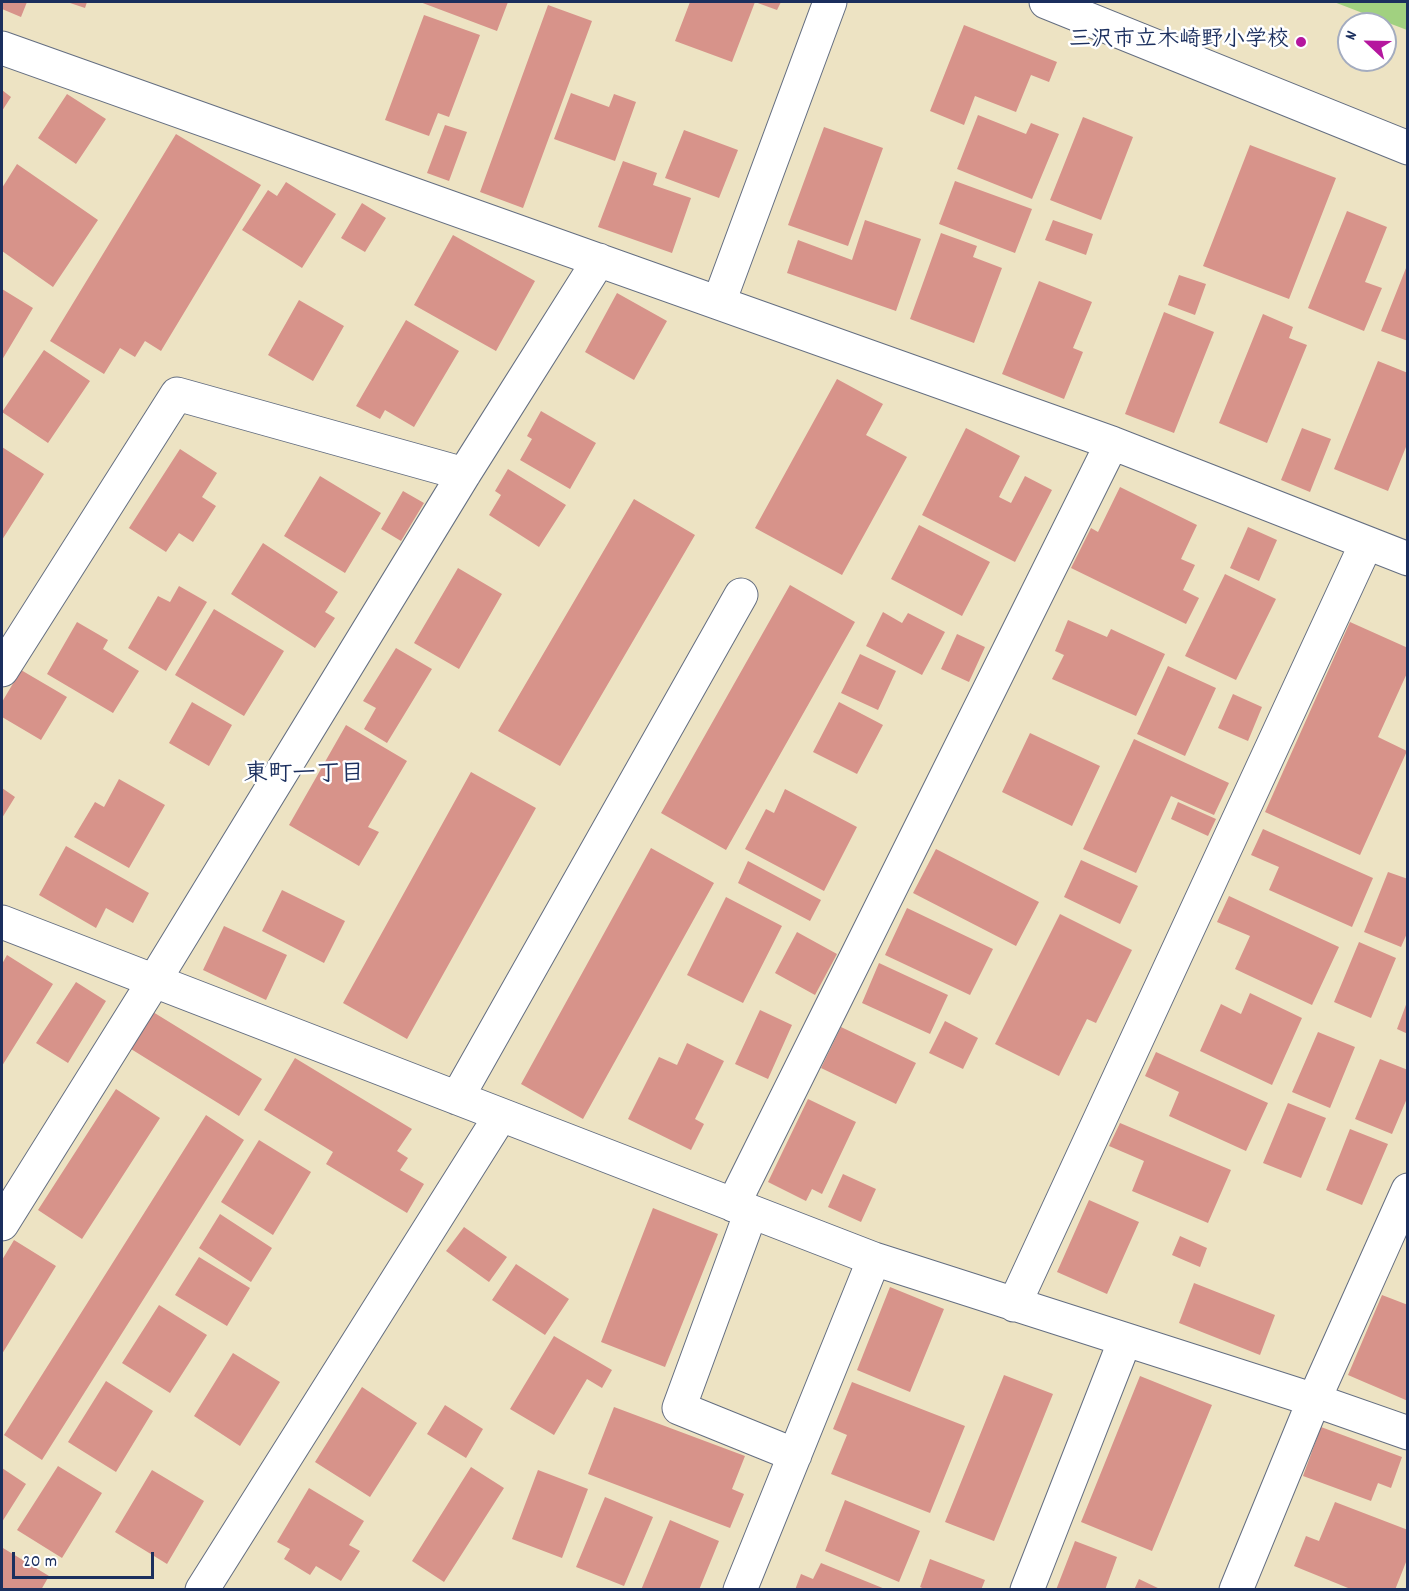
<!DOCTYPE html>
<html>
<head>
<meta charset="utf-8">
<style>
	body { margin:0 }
	#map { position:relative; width:1409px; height:1591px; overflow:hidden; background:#ede3c3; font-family:Dekko,sans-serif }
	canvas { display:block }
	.frame { position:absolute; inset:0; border:3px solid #1b2f5e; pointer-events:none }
	.north { position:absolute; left:1337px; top:12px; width:60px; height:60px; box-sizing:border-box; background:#fff; border:2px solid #a4acbf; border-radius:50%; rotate:292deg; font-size:16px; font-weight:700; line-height:24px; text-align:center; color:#1b2f5e }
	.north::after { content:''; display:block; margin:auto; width:21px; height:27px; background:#b5179e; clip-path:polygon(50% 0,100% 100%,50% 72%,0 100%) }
	.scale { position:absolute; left:12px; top:1552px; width:142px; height:27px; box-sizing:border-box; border:3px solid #1b2f5e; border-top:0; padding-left:8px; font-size:18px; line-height:21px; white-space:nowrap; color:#1b2f5e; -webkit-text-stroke:4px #fff; paint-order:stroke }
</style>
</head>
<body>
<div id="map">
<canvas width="1409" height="1591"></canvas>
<div class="frame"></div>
<div class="north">N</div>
<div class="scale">20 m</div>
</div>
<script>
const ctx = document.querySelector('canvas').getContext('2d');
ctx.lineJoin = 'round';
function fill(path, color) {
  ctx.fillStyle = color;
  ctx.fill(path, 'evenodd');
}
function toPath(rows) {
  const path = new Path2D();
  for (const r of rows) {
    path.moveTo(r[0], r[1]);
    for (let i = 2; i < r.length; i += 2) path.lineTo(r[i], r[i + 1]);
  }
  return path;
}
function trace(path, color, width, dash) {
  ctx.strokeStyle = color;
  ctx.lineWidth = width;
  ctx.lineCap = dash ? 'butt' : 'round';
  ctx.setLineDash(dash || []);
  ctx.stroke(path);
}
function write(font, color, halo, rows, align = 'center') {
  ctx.font = font + ' Dekko,"Klee One",sans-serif';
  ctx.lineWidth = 5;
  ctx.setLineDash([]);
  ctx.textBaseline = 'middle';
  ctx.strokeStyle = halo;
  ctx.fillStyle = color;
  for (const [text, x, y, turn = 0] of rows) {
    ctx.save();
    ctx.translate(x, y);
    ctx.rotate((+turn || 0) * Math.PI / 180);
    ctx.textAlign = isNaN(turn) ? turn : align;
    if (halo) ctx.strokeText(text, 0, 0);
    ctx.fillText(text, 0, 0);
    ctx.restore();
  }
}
fill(toPath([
	[1334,2,1407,2,1407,30]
]), '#a1d180');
fill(toPath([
	[2,2,27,2,21,17,2,9],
	[67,2,87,2,85,8],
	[420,2,508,2,497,31],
	[690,2,781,2,777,10,755,2,732,62,675,41],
	[548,5,592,21,523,208,480,192],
	[424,15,480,35,449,117,438,113,429,136,385,120],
	[964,25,1057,62,1049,82,1031,75,1016,112,975,96,964,125,930,111],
	[2,90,11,97,2,111],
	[571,93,609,107,614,94,636,102,615,161,554,139],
	[67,94,106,119,76,164,38,138],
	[978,115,1026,134,1031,123,1059,134,1032,199,957,169],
	[1083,117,1133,137,1101,220,1050,200],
	[445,125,467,132,449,181,427,173],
	[824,127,883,148,848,246,788,225],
	[684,130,738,150,719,198,665,178],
	[176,134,261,185,161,351,145,341,135,357,120,348,104,374,50,341],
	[1250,145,1336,178,1289,299,1203,266],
	[623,161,657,173,653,185,691,198,672,253,598,227],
	[17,164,98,220,53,287,2,251,2,188],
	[955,181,1032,209,1015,253,939,224],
	[286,182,336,214,302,268,242,230,268,190,277,196],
	[362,203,386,218,365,252,341,238],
	[1347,211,1387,227,1365,282,1382,288,1364,331,1308,308],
	[865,220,921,239,896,311,787,273,798,240,852,260],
	[1053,220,1093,234,1086,255,1045,240],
	[941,233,977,246,973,257,1002,268,974,343,910,319],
	[453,235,535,281,496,351,414,305],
	[1408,263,1408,341,1381,331],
	[1179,275,1206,284,1195,315,1168,305],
	[1039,281,1092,302,1073,348,1083,352,1064,399,1002,374],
	[2,289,33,308,2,360],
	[617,293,667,321,634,380,585,352],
	[299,300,344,326,313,381,268,355],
	[1164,312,1214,332,1174,433,1125,414],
	[1263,314,1293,327,1289,338,1307,345,1267,443,1219,423],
	[406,320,459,351,414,427,385,410,380,419,356,406],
	[44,350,90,381,48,443,2,412],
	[1378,361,1408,373,1408,442,1388,491,1334,469],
	[837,379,883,404,866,435,907,457,842,575,755,528],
	[541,411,596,443,570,489,520,460,532,439,527,436],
	[966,428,1020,456,999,497,1011,503,1025,476,1052,490,1015,562,922,515],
	[1302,428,1331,439,1310,492,1281,480],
	[2,447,44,474,2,540],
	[180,449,217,473,202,497,216,506,193,542,179,533,166,552,129,528],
	[508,469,566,505,539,547,489,515,501,495,495,491],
	[320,476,381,513,345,573,284,536],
	[1120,487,1197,525,1181,559,1195,565,1183,590,1199,598,1186,624,1071,568,1091,528,1098,532],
	[403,491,424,503,401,541,381,529],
	[634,499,695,535,560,766,498,731],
	[919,525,990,562,962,616,891,579],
	[1248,527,1277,540,1259,581,1230,568],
	[263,543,338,592,325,612,335,618,315,648,231,594],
	[458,568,502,594,459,669,414,643],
	[1225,574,1276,599,1236,680,1185,656],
	[790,585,855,622,726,850,661,813],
	[179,586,207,602,166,671,128,648,158,596,170,602],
	[214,609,284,651,244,716,175,675],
	[883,612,902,623,908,613,945,632,922,675,866,646],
	[1068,620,1107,637,1111,629,1165,654,1136,716,1052,679,1064,655,1055,651],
	[77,622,108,640,103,649,139,671,113,713,47,674],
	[1350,622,1408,648,1408,671,1378,737,1407,751,1360,855,1265,812],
	[957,634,985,647,969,682,941,669],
	[396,648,432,669,387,743,364,729,376,708,363,701],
	[860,654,896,671,878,710,841,693],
	[1168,666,1216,688,1185,756,1137,734],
	[21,670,67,697,41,740,2,717,2,702],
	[1233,694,1262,707,1248,741,1218,728],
	[192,702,232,725,209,766,169,743],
	[839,702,883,725,857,774,813,752],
	[346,725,407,761,368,827,379,832,359,866,289,825],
	[1030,733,1100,766,1072,826,1002,792],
	[1134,739,1229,783,1214,815,1171,796,1136,873,1083,849],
	[471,772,536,808,407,1039,343,1003],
	[119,779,165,805,129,868,74,837,95,802,104,807],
	[2,788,15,797,2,818],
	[785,789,857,827,824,891,745,849,766,809,774,813],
	[1178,802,1216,819,1208,836,1171,819],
	[1263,829,1373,878,1352,927,1269,890,1279,867,1251,855],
	[66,846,149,893,133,923,106,908,96,928,39,895],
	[651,848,714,883,583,1119,521,1084],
	[936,849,1039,902,1016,946,913,893],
	[1081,860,1138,886,1120,924,1064,897],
	[748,861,821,900,810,921,738,883],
	[1388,872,1408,879,1408,931,1401,947,1364,932],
	[282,890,345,921,324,963,262,931],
	[1229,896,1339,947,1312,1005,1235,969,1250,936,1217,922],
	[726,897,782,926,743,1003,687,975],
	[907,908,993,949,970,995,885,955],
	[1060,914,1132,950,1096,1023,1087,1019,1059,1076,995,1044],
	[224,926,287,955,266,1000,203,970],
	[797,932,837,954,815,995,775,973],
	[1359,942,1396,958,1371,1018,1334,1002],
	[7,955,53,984,2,1066,2,964],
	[879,963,948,995,930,1034,862,1003],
	[76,982,106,1001,68,1063,36,1043],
	[1250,993,1302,1018,1272,1085,1200,1051,1221,1004,1241,1014],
	[1407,1002,1408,1002,1408,1034,1397,1029],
	[760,1010,792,1025,768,1079,735,1064],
	[153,1012,262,1079,239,1116,131,1049],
	[945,1021,978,1038,963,1069,929,1053],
	[841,1027,916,1063,896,1104,821,1068],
	[1318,1032,1355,1047,1330,1108,1292,1092],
	[687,1043,724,1061,695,1119,704,1124,691,1150,628,1119,659,1057,677,1065],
	[1156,1052,1268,1103,1246,1151,1169,1116,1179,1092,1145,1076],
	[295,1058,412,1129,397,1151,408,1158,400,1170,424,1184,407,1213,326,1164,333,1152,264,1110],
	[1380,1059,1408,1070,1408,1096,1392,1134,1355,1119],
	[116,1089,160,1118,82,1239,38,1210],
	[808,1099,856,1122,822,1194,812,1189,806,1201,768,1182],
	[1288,1103,1326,1118,1301,1178,1263,1163],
	[206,1115,244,1140,42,1460,4,1435],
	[1120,1123,1231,1170,1208,1223,1132,1191,1144,1161,1109,1146],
	[1350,1129,1388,1144,1362,1205,1326,1190],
	[259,1140,311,1172,273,1235,221,1202],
	[843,1174,876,1189,861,1222,828,1207],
	[1089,1200,1139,1222,1107,1294,1057,1272],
	[653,1208,718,1234,665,1367,601,1342],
	[220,1214,272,1248,251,1282,199,1248],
	[464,1227,507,1257,489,1282,446,1251],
	[1180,1236,1207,1248,1200,1267,1172,1255],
	[14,1240,56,1266,2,1354,2,1260],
	[199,1257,250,1288,227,1326,175,1295],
	[516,1264,569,1299,545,1335,492,1300],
	[1194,1283,1275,1315,1260,1355,1179,1323],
	[890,1287,944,1309,910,1392,857,1370],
	[1382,1295,1408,1305,1408,1401,1348,1375],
	[159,1305,207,1335,170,1393,122,1363],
	[554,1336,612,1370,602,1388,587,1379,554,1435,510,1409],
	[233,1353,280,1382,240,1446,194,1416],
	[1004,1375,1053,1394,994,1541,945,1522],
	[1140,1376,1212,1405,1152,1551,1081,1522],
	[106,1381,153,1411,116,1472,68,1442],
	[852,1382,965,1426,930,1513,831,1474,847,1435,833,1429],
	[362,1387,417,1423,370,1497,315,1462],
	[445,1405,483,1429,466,1458,427,1434],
	[614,1407,745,1456,732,1489,744,1494,730,1528,588,1474],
	[1321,1427,1402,1457,1391,1488,1378,1483,1371,1501,1303,1476],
	[58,1466,102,1493,62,1558,17,1530],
	[471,1467,504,1488,444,1582,412,1561],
	[2,1468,26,1484,2,1522],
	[152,1470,204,1501,167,1564,115,1532],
	[538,1470,588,1489,562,1558,512,1539],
	[309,1488,364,1521,349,1545,360,1551,341,1581,316,1566,310,1575,284,1559,290,1549,277,1542],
	[605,1497,653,1517,624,1586,576,1567],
	[845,1500,920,1531,899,1582,825,1551],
	[1335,1502,1408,1530,1408,1557,1395,1590,1353,1590,1294,1566,1306,1536,1319,1541],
	[670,1520,719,1541,699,1590,641,1590],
	[1075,1541,1117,1557,1105,1590,1056,1590],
	[3,1548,49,1576,41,1590,2,1590,2,1551],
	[930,1559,985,1580,981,1590,927,1590,920,1587],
	[821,1563,885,1589,885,1590,795,1590,801,1574,813,1579],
	[1139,1579,1162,1590,1134,1590]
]), '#d7938a');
const minor = toPath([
	[1046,2,1408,148],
	[2,48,1112,443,1408,559],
	[719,302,830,2],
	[2,670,177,394,464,474],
	[2,922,874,1259,1314,1400,1408,1433],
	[457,1098,741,595],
	[733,1205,1112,443],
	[751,1212,679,1408,795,1455],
	[2,1224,154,981,464,474,599,260],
	[1014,1305,1366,544],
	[202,1590,501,1115],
	[740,1590,874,1259],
	[1027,1590,1125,1340],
	[1236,1590,1314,1400,1408,1190]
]);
trace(minor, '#646e81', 35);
trace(minor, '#fff', 33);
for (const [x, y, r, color] of [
	[1301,42,6,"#b5179e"]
]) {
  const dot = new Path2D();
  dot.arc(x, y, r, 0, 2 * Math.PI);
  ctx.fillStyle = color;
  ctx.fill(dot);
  trace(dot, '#fff', 2);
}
write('bold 22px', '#1b2f5e', '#fff', [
	["三沢市立木崎野小学校",1289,42]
], 'right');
write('bold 24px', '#1b2f5e', '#fff', [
	["東町一丁目",304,777]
]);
</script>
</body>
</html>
